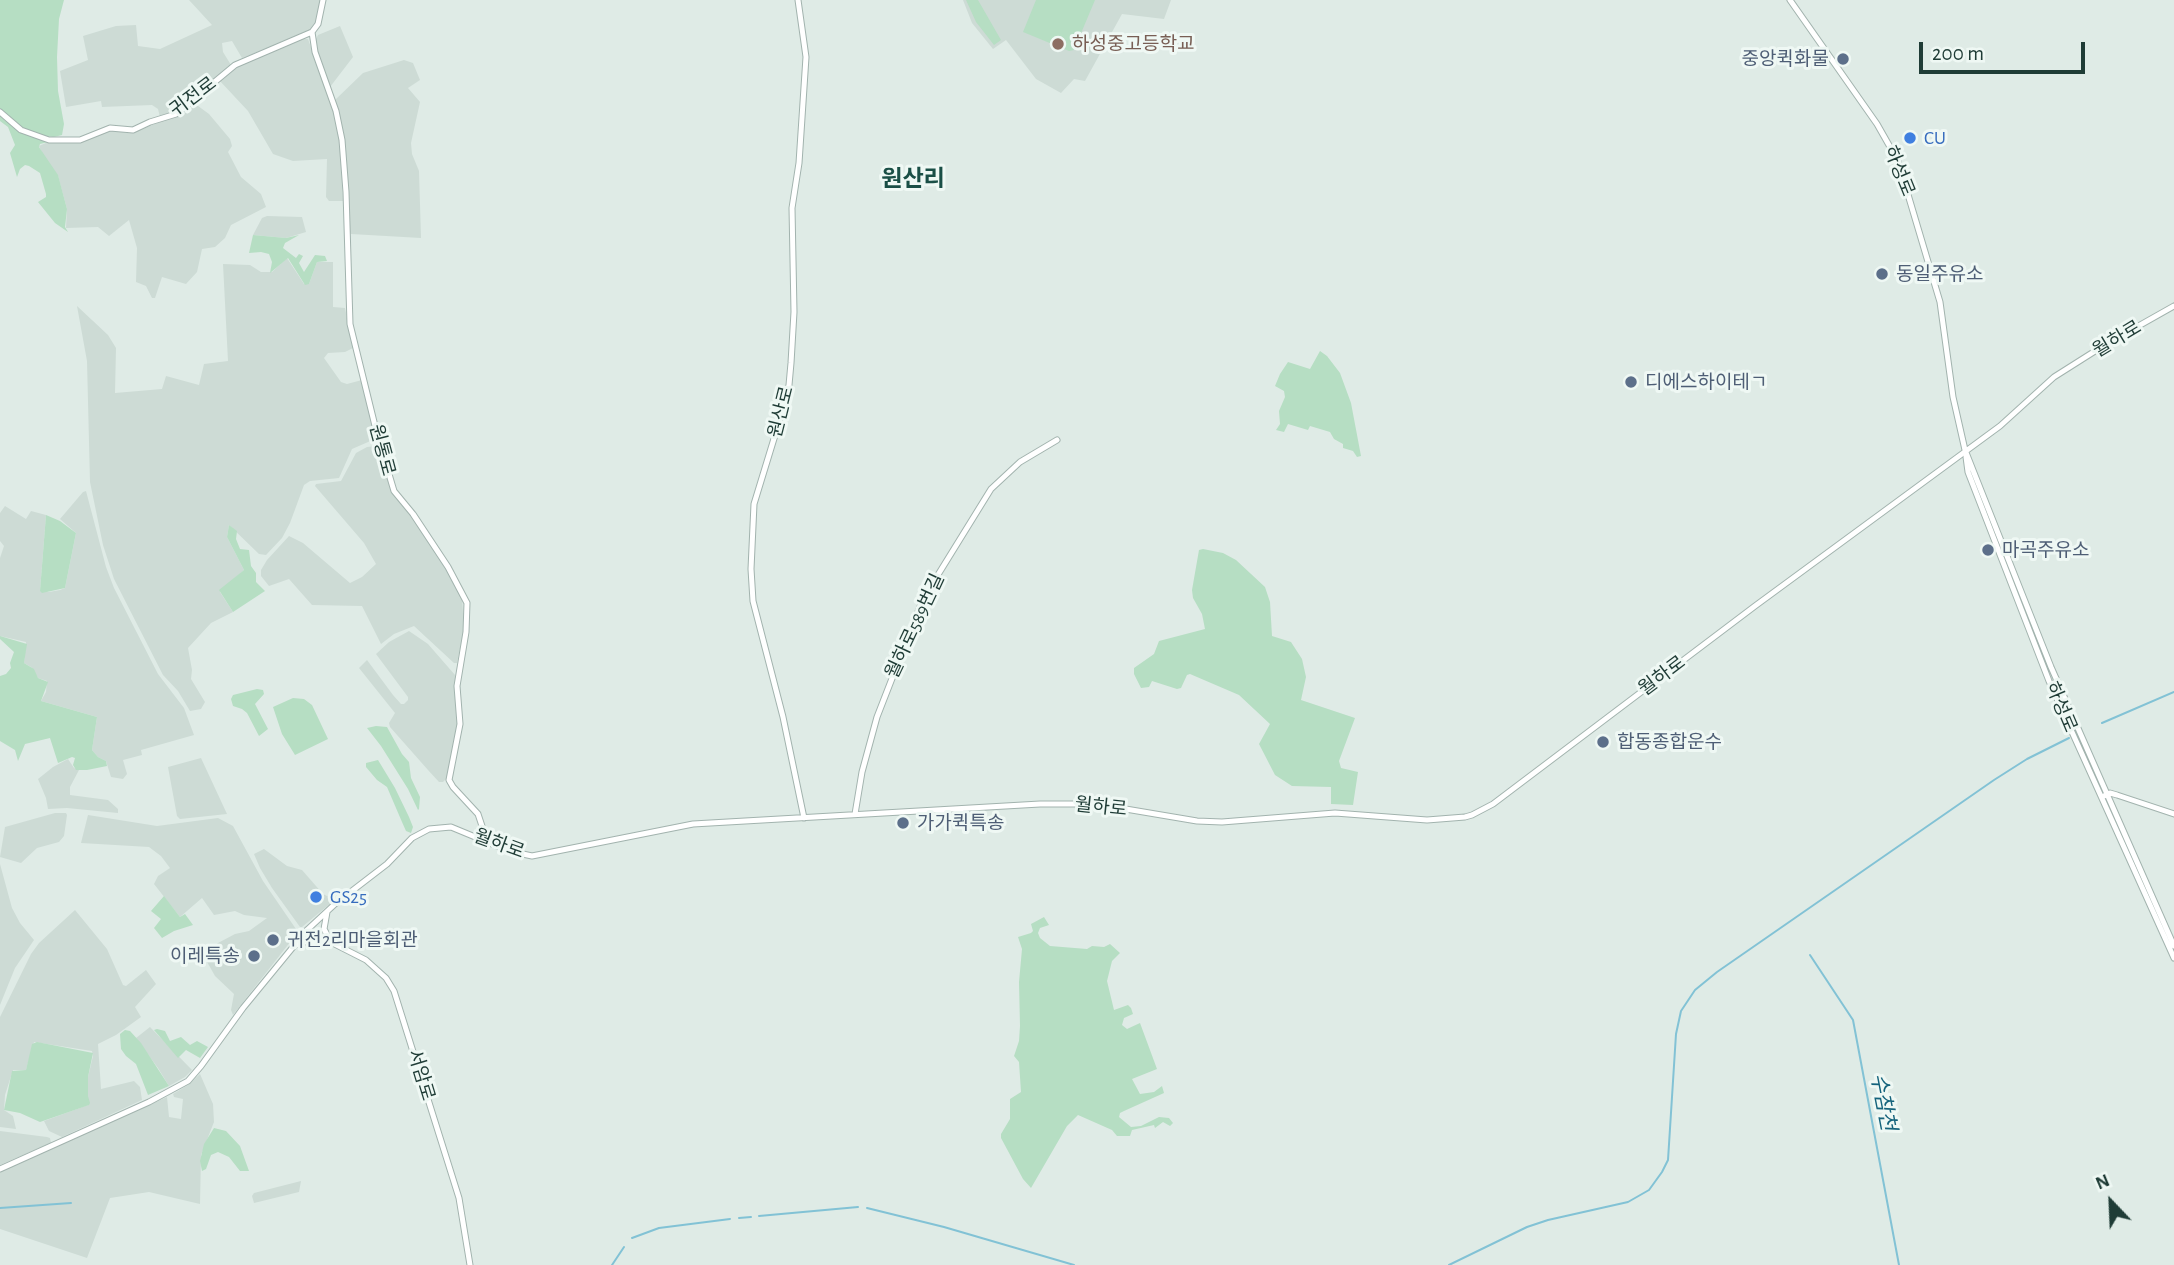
<!DOCTYPE html>
<html>
<head>
<meta charset="utf-8">
<style>
	body { margin:0 }
	#map { position:relative; width:2174px; height:1265px; overflow:hidden; background:#dfebe6; font-family:"Alegreya Sans",sans-serif }
	canvas { display:block }
	.north { position:absolute; left:2076px; top:1167px; width:70px; height:70px; -webkit-text-stroke:5px #eff8f4; paint-order:stroke; rotate:337deg; font-size:19px; font-weight:700; line-height:28px; text-align:center; color:#1f3c36 }
	.north::after { content:''; display:block; margin:auto; width:24px; height:32px; background:#1f3c36; clip-path:polygon(50% 0,100% 100%,50% 72%,0 100%) }
	.scale { position:absolute; left:1919px; top:42px; width:166px; height:32px; box-sizing:border-box; border:4px solid #1f3c36; border-top:0; padding-left:9px; font-size:21px; line-height:24px; white-space:nowrap; color:#1f3c36; -webkit-text-stroke:5px #eff8f4; paint-order:stroke }
</style>
</head>
<body>
<div id="map">
<canvas width="2174" height="1265"></canvas>
<div class="north">N</div>
<div class="scale">200 m</div>
</div>
<script>
const ctx = document.querySelector('canvas').getContext('2d');
ctx.lineJoin = 'round';
function fill(path, color) {
  ctx.fillStyle = color;
  ctx.fill(path, 'evenodd');
}
function toPath(rows) {
  const path = new Path2D();
  for (const r of rows) {
    path.moveTo(r[0], r[1]);
    for (let i = 2; i < r.length; i += 2) path.lineTo(r[i], r[i + 1]);
  }
  return path;
}
function trace(path, color, width, dash) {
  ctx.strokeStyle = color;
  ctx.lineWidth = width;
  ctx.lineCap = dash ? 'butt' : 'round';
  ctx.setLineDash(dash || []);
  ctx.stroke(path);
}
function write(font, color, halo, rows, align = 'center') {
  ctx.font = font + ' "Alegreya Sans","Noto Sans KR",sans-serif';
  ctx.lineWidth = 6;
  ctx.setLineDash([]);
  ctx.textBaseline = 'middle';
  ctx.strokeStyle = halo;
  ctx.fillStyle = color;
  for (const [text, x, y, turn = 0] of rows) {
    ctx.save();
    ctx.translate(x, y);
    ctx.rotate((+turn || 0) * Math.PI / 180);
    ctx.textAlign = isNaN(turn) ? turn : align;
    if (halo) ctx.strokeText(text, 0, 0);
    ctx.fillText(text, 0, 0);
    ctx.restore();
  }
}
fill(toPath([
	[189,0,321,0,315,26,310,31,242,58,232,41,222,43,223,52,231,65,175,112,160,117,158,109,152,105,102,107,101,101,66,107,60,71,88,60,83,36,116,26,136,25,138,46,160,49,212,25],
	[963,0,1171,0,1164,19,1122,14,1085,81,1074,79,1061,93,1036,79,1006,40,993,49,972,23],
	[340,26,353,57,330,87,317,54,315,41,318,35],
	[303,39,308,39,334,111,340,143,343,201,329,201,326,197,327,159,293,161,273,154,248,111,219,80,239,66],
	[404,60,413,63,420,80,408,88,420,102,411,143,412,154,419,171,421,238,351,234,349,231,348,189,344,137,335,100,363,73],
	[194,103,209,114,230,139,232,146,228,152,241,177,261,194,266,207,231,225,225,238,215,247,202,249,197,272,186,284,162,277,155,298,152,298,146,286,136,282,137,248,129,220,109,236,98,227,66,228,67,209,58,176,44,158,39,146,48,142,74,142,108,130,132,133,175,116],
	[267,216,302,217,306,232,286,238,253,235,262,218],
	[287,258,304,284,309,284,317,262,333,262,333,307,345,308,353,348,345,352,328,353,324,358,341,382,347,384,362,380,375,439,352,449,339,478,310,481,304,485,290,523,282,538,266,555,259,554,229,525,227,537,244,570,220,592,233,612,211,623,188,648,192,670,191,679,205,702,201,709,190,711,178,691,163,675,114,579,103,545,90,482,87,361,77,306,108,335,116,348,115,393,162,389,166,376,199,385,204,364,228,361,223,264,250,265,261,272,272,272],
	[376,446,395,497,414,520,453,579,462,597,464,629,457,663,454,663,414,626,394,634,381,644,362,606,312,605,289,579,269,586,261,576,261,570,267,560,289,536,303,543,350,583,362,577,376,564,364,543,315,486,316,484,341,481,356,453,367,447],
	[86,491,106,567,114,588,158,674,184,708,194,735,141,750,142,755,123,760,127,774,123,779,111,777,106,761,98,757,92,750,97,717,41,701,46,692,47,681,38,678,31,667,24,663,26,642,0,636,0,558,4,546,0,541,0,513,5,506,26,519,31,511,46,515,40,591,49,592,60,590,65,588,76,533,60,519,83,492],
	[409,631,428,644,455,675,457,724,447,778,443,782,439,782,428,770,390,727,389,723,395,713,359,668,367,660,393,695,401,704,404,704,408,700,408,697,376,654,389,642],
	[201,758,227,814,180,819,177,816,168,767],
	[68,759,74,768,79,770,70,787,70,795,108,800,118,809,118,813,67,808,48,809,46,798,38,779,53,767],
	[55,813,66,813,67,815,64,836,59,842,37,848,21,863,0,857,5,827],
	[88,815,157,826,218,818,233,826,263,881,298,932,233,1015,231,1010,234,994,215,976,206,960,206,954,218,943,235,934,249,931,267,918,244,915,235,911,214,915,202,898,180,917,154,884,158,876,170,868,161,856,149,847,81,843],
	[264,849,287,866,302,870,323,894,329,897,331,903,302,927,300,927,272,888,260,868,254,854],
	[0,864,12,908,20,923,34,940,15,968,0,1005],
	[75,910,107,949,123,985,126,986,146,970,156,984,135,1007,141,1017,116,1035,98,1044,101,1089,134,1081,140,1087,142,1100,62,1137,49,1131,44,1121,88,1105,88,1077,93,1056,92,1051,34,1042,26,1070,13,1070,5,1095,4,1110,13,1116,16,1129,0,1127,0,1017,31,954,39,943],
	[150,1027,192,1070,185,1077,169,1086,158,1068,136,1038],
	[200,1074,213,1104,214,1122,201,1155,200,1204,149,1192,110,1198,87,1258,0,1229,0,1172,167,1097,169,1117,181,1119,183,1099,174,1097,173,1094,188,1085],
	[0,1131,47,1137,50,1138,51,1143,0,1165],
	[301,1181,299,1192,254,1203,252,1196,254,1193]
]), '#cddbd5');
fill(toPath([
	[0,0,64,0,59,19,57,57,58,91,64,124,62,135,54,137,42,136,22,128,0,110],
	[966,0,978,0,1001,40,994,45,976,22],
	[1036,0,1095,0,1074,50,1069,51,1023,32],
	[0,114,20,131,48,142,40,144,39,147,58,175,67,209,65,227,68,232,55,223,38,202,46,197,46,194,40,173,29,166,25,165,20,169,17,177,10,153,15,145,8,127,0,121],
	[253,235,286,238,299,235,285,243,283,248,296,258,299,254,303,256,299,263,304,272,315,255,325,256,327,261,317,262,309,284,305,285,288,258,270,273,272,262,269,254,261,252,249,253],
	[1320,351,1327,356,1340,373,1351,403,1361,456,1357,457,1353,451,1343,448,1343,444,1334,439,1330,432,1310,426,1308,430,1288,424,1284,432,1276,430,1280,424,1279,411,1285,397,1284,391,1275,386,1280,374,1288,362,1310,369],
	[46,515,60,521,76,533,65,588,42,593,40,591],
	[229,525,237,531,236,539,240,549,249,550,251,566,256,573,256,582,265,591,233,612,219,590,244,570,227,537],
	[1203,549,1223,553,1236,560,1265,587,1270,602,1272,636,1291,642,1302,659,1306,677,1301,700,1355,718,1339,761,1341,768,1358,772,1353,805,1331,804,1331,787,1292,786,1275,775,1259,744,1270,724,1239,695,1190,674,1187,675,1181,688,1177,689,1152,681,1149,687,1141,688,1134,674,1134,668,1154,654,1159,641,1205,629,1202,614,1193,598,1192,590,1199,550],
	[0,636,27,644,24,663,34,669,38,678,48,682,41,701,97,717,92,750,98,757,106,761,107,766,87,770,76,770,73,765,75,758,72,757,58,763,50,738,25,744,18,761,15,750,0,741,0,676,6,674,11,668,10,663,14,652,0,639],
	[257,689,263,690,264,694,255,704,268,729,259,736,247,713,242,709,233,706,231,699,233,695],
	[293,698,304,699,312,705,328,739,295,755,282,734,273,707],
	[376,726,387,727,402,754,409,762,411,778,420,797,419,809,418,810,408,789,381,746,367,728],
	[378,760,395,788,409,817,413,827,411,833,406,831,402,822,387,787,377,780,366,767,366,763],
	[164,896,180,917,185,914,193,925,174,931,162,938,154,928,161,919,151,911],
	[1044,917,1049,925,1040,928,1038,933,1040,938,1050,946,1087,949,1092,946,1104,947,1110,944,1120,953,1112,961,1107,981,1114,1010,1128,1005,1131,1008,1133,1014,1124,1018,1122,1025,1127,1029,1140,1023,1157,1069,1132,1079,1140,1094,1154,1092,1162,1086,1164,1093,1124,1111,1120,1113,1119,1117,1131,1127,1141,1126,1159,1117,1169,1118,1173,1123,1170,1126,1163,1122,1155,1128,1154,1125,1132,1130,1130,1136,1117,1136,1112,1130,1078,1115,1067,1126,1031,1188,1023,1179,1001,1138,1001,1134,1010,1119,1010,1099,1021,1092,1019,1062,1014,1056,1019,1041,1020,1026,1019,982,1022,949,1018,937,1031,933,1033,931,1031,924],
	[157,1029,165,1031,170,1041,181,1037,190,1045,197,1041,208,1047,200,1058,186,1050,178,1058,154,1030],
	[125,1030,130,1031,141,1043,169,1086,148,1095,136,1064,126,1056,121,1049,120,1034],
	[37,1042,93,1053,88,1077,88,1096,90,1103,89,1105,40,1122,20,1113,4,1110,12,1071,26,1070,32,1044],
	[214,1128,226,1131,240,1146,249,1171,240,1171,229,1157,218,1152,211,1155,206,1169,202,1171,200,1161,204,1144]
]), '#b6dec3');
trace(toPath([
	[2102,723,2174,692],
	[1810,955,1853,1020,1899,1265],
	[0,1208,71,1203],
	[867,1208,944,1227,1074,1265],
	[759,1216,858,1207],
	[739,1218,751,1217],
	[632,1238,659,1228,730,1219],
	[612,1265,624,1247],
	[1449,1265,1527,1227,1548,1220,1628,1202,1649,1190,1662,1172,1668,1160,1676,1034,1681,1011,1695,990,1717,972,1994,780,2027,759,2069,738]
]), '#82c2d5', 2);
const minor = toPath([
	[798,0,806,57,799,163,792,208,794,312,791,363,789,385,780,419,754,504,751,569,753,601,783,717,804,818],
	[1790,0,1877,124,1898,161,1940,302,1953,397,1965,450,2051,667,2174,946],
	[312,32,315,52,336,111,342,140,346,192,350,324,377,434,394,491,413,514,448,567,467,603,466,632,457,686,460,724,449,780,453,787,478,814,482,826,479,838],
	[0,112,21,130,49,140,80,140,110,128,133,130,150,122,176,114,235,65,312,32,318,24,323,0],
	[1966,457,1968,472,2049,681,2174,958],
	[2104,796,2110,793,2117,795,2174,814],
	[855,814,862,772,877,717,923,599,991,489,1020,462,1057,440],
	[327,912,324,929,331,942],
	[307,930,366,960,386,978,394,991,459,1198,470,1265],
	[296,945,308,941,328,942],
	[0,1169,149,1102,188,1081,201,1066,243,1008,307,930,335,904,387,864,412,838,429,829,451,827,509,851,532,856,693,824,1040,804,1096,804,1197,821,1222,822,1335,813,1427,820,1465,817,1472,815,1493,804,1755,606,2000,426,2054,377,2103,346,2174,306]
]);
trace(minor, '#a2b3ae', 7);
trace(minor, '#fff', 5);
for (const [x, y, r, color] of [
	[1058,44,7,"#8d6e63"],
	[1843,59,7,"#5c6f8a"],
	[1910,138,7,"#3f7fe0"],
	[1882,274,7,"#5c6f8a"],
	[1631,382,7,"#5c6f8a"],
	[1988,550,7,"#5c6f8a"],
	[1603,742,7,"#5c6f8a"],
	[903,823,7,"#5c6f8a"],
	[316,897,7,"#3f7fe0"],
	[273,940,7,"#5c6f8a"],
	[254,956,7,"#5c6f8a"]
]) {
  const dot = new Path2D();
  dot.arc(x, y, r, 0, 2 * Math.PI);
  ctx.fillStyle = color;
  ctx.fill(dot);
  trace(dot, '#eff8f4', 2.5);
}
write('19px', '#785e54', '#eff8f4', [
	["하성중고등학교",1072,44]
], 'left');
write('19px', '#4e5e75', '#eff8f4', [
	["중앙퀵화물",1829,59,"right"],
	["동일주유소",1896,274],
	["디에스하이테ㄱ",1645,382],
	["마곡주유소",2002,550],
	["합동종합운수",1617,742],
	["가가퀵특송",917,823],
	["귀전2리마을회관",287,940],
	["이레특송",240,956,"right"]
], 'left');
write('19px', '#1f3c36', '#eff8f4', [
	["귀전로",193,97,-37],
	["하성로",1899,171,68],
	["월하로",2117,339,-31],
	["원산로",781,412,-76],
	["원통로",382,450,75],
	["월하로589번길",915,626,-65],
	["월하로",1662,676,-37],
	["하성로",2061,707,67],
	["월하로",1101,807,6],
	["월하로",499,844,20],
	["서암로",421,1075,73]
]);
write('19px', '#366cbe', '#eff8f4', [
	["CU",1924,138],
	["GS25",330,897]
], 'left');
write('italic 21px', '#15637c', '#eff8f4', [
	["수참천",1883,1102,79]
]);
write('bold 23px', '#1a4f46', '#eff8f4', [
	["원산리",913,179]
]);
</script>
</body>
</html>
